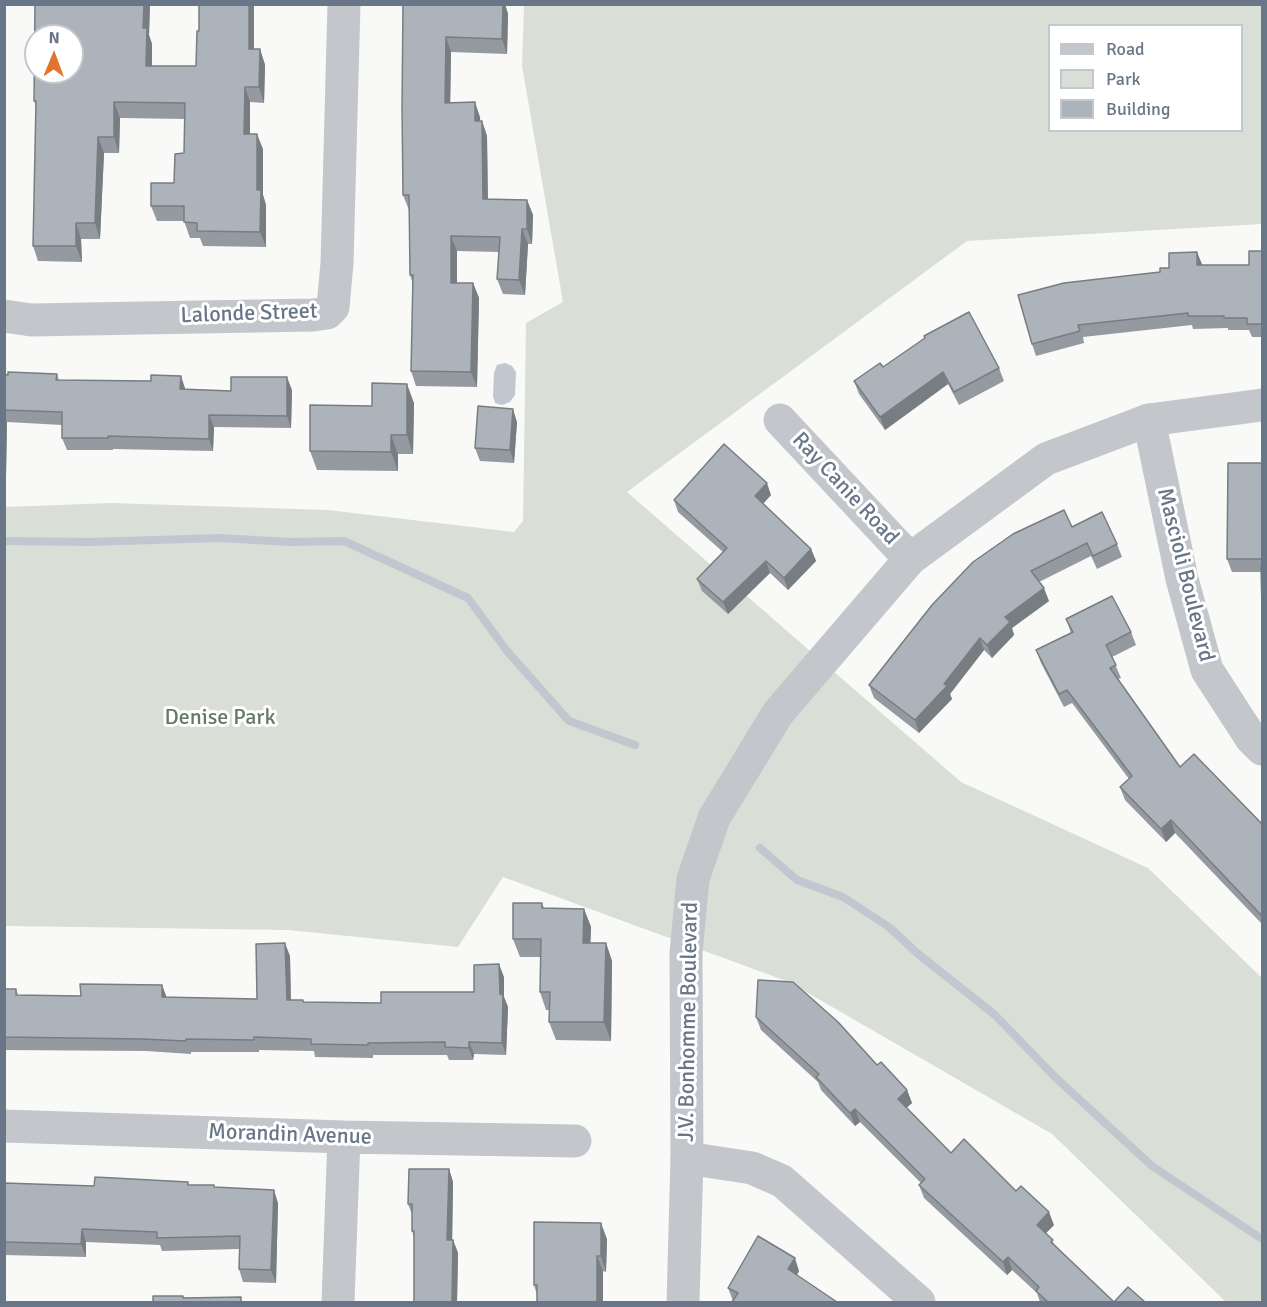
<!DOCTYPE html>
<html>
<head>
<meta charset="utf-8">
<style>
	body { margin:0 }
	#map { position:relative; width:1267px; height:1307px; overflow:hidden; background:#f9faf8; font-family:Signika,sans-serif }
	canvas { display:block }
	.frame { position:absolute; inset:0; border:6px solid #697688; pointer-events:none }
	.legend { position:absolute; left:1048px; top:24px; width:195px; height:108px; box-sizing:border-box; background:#fff; border:2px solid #c3c8cf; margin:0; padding:8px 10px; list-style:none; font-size:18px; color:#697688 }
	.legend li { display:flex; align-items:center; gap:12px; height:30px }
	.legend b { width:30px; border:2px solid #c3c8cf }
	.north { position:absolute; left:24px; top:24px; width:60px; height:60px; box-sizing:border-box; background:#fff; border:2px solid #c3c8cf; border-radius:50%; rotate:1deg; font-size:16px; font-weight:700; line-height:24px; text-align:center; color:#697688 }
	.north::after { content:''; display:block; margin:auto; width:21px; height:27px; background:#e17530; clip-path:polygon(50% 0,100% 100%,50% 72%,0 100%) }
</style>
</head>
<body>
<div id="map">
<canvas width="1267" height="1307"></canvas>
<div class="frame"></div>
<ul class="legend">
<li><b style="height:8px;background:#c3c7cb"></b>Road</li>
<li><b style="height:16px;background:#d9dfd7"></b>Park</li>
<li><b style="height:16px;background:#acb3ba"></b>Building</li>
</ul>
<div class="north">N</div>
</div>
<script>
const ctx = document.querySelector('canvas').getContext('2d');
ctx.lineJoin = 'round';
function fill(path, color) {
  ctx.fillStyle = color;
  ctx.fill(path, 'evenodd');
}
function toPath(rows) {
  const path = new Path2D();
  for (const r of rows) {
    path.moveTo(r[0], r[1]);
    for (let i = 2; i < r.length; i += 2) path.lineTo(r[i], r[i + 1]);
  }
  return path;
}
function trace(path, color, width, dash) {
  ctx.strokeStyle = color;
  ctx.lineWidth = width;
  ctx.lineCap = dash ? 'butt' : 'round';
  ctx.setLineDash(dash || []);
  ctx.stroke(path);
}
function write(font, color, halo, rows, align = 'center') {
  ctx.font = font + ' Signika,sans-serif';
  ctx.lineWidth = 6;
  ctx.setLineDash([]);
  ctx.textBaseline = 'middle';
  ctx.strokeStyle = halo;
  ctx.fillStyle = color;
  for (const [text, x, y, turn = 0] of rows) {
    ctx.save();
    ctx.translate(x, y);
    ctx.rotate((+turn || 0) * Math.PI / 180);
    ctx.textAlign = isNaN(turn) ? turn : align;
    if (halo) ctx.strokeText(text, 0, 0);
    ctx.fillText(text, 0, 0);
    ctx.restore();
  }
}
fill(toPath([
	[524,5,1262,5,1262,224,967,241,627,492,961,782,1148,868,1262,978,1262,1302,1226,1302,1052,1134,789,982,503,877,458,947,288,930,5,926,4,507,112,503,328,510,514,532,523,521,526,323,563,302,522,66],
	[1050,26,1242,26,1242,130,1050,130]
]), '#d9dfd7');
fill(toPath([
	[505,363,512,366,516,372,515,395,510,402,502,405,495,403,493,396,494,373,497,365]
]), '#c0c7ce');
trace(toPath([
	[4,541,89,542,220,538,290,542,344,541,468,598,507,651,569,721,635,745],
	[760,848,797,880,843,897,889,927,917,953,995,1015,1055,1077,1152,1166,1262,1239]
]), '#c0c7ce', 8);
trace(toPath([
	[4,316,31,320,313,315,327,313,333,307,337,263,344,4],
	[780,420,910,559],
	[1149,420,1182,579,1207,670,1251,738,1262,749],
	[4,1126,344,1137,575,1141],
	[687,1158,752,1168,782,1181,919,1302],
	[338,1302,344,1137]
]), '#c3c7cb', 33);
trace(toPath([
	[683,1302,687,1158,686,953,693,879,714,818,778,713,910,559,1046,459,1149,420,1262,405]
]), '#c3c7cb', 33);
fill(toPath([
	[150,4,149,35,152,44,152,66,196,66,199,31,199,4,267,4,267,6,254,6,254,49,260,49,265,65,264,103,250,102,250,134,263,149,263,195,266,205,266,247,203,246,200,238,190,238,184,221,157,221,151,206,174,183,184,153,185,119,120,118,119,153,104,153,100,239,81,239,82,262,38,261,33,246,36,105,34,101],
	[403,4,505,4,508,14,507,54,451,52,450,103,480,117,480,121,482,121,487,136,488,199,527,200,533,215,532,244,528,244,525,295,503,294,497,279,499,252,457,251,457,283,473,283,479,298,477,387,416,386,411,371,413,284,410,275,409,210,403,195],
	[1263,251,1263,337,1252,337,1249,330,1228,330,1228,328,1193,329,1192,325,1083,337,1084,343,1036,356,1032,344,1169,268,1202,265,1249,265],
	[883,367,999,368,1004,381,959,405,948,384,885,430,859,394,854,381],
	[4,374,57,374,59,380,185,388,185,389,231,391,292,390,291,428,214,427,213,451,113,449,113,450,67,450,62,438,62,425,7,422,6,476,4,476],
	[414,403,413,454,398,454,398,471,317,470,310,451,372,406],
	[517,422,514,463,480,461,475,448],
	[1263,463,1263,609,1262,607,1261,572,1232,572,1227,559],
	[771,495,763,504,811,549,816,561,788,590,770,573,728,614,702,591,697,579,723,552,678,512,674,500],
	[1072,527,1117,544,1122,557,1097,569,1091,556,1039,582,1049,601,1012,628,1014,635,992,658,984,650,950,694,952,699,919,733,874,698,869,685],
	[1066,619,1131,632,1136,645,1112,657,1121,678,1118,679,1180,767,1263,825,1263,928,1261,923,1175,833,1166,842,1125,800,1120,787,1129,779,1072,703,1064,707,1041,663,1036,650,1071,633],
	[542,903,544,908,584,909,591,927,590,943,606,943,612,961,611,1041,556,1040,549,1022,549,1010,546,1010,540,992,540,957,520,957,513,939],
	[290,956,291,1000,304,1002,381,1003,474,992,504,977,504,997,508,1007,506,1055,474,1054,473,1060,449,1060,447,1055,373,1055,373,1058,315,1057,314,1051,259,1050,259,1052,191,1052,191,1054,146,1051,4,1050,4,989,16,989,18,995,81,996,162,985,166,997,257,999],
	[756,1017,877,1065,907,1090,912,1103,906,1108,951,1153,1016,1191,1054,1225,1046,1233,1055,1245,1114,1302,1145,1302,1040,1302,1037,1293,1012,1270,1007,1275,924,1198,919,1185,921,1183,860,1122,855,1126,821,1090,818,1082,761,1030],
	[449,1169,453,1182,452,1240,453,1240,458,1253,457,1302,414,1302,414,1237,412,1231,412,1214,408,1204],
	[4,1183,94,1186,189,1185,215,1187,278,1203,276,1283,243,1282,239,1269,239,1249,162,1251,160,1245,86,1242,86,1257,4,1255],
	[607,1239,606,1272,603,1271,537,1295,534,1285],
	[799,1271,797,1275,733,1301,728,1288]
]), '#949aa0');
fill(toPath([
	[144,4,150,4,149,35,152,44,152,81,146,66,143,28],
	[249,4,254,4,254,64,249,49],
	[503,4,505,4,508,14,507,54,502,39],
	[446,37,451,52,450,118,445,103],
	[260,49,265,65,264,103,259,87],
	[245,87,250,102,250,149,244,134],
	[114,102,120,118,119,153,114,137],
	[475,102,480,117,481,136,475,121],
	[482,121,487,136,488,214,483,199],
	[257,134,263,149,263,195,266,205,266,247,260,232,257,190],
	[98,137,104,153,100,239,95,223],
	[527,200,533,215,532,244,527,229],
	[76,223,81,239,82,262,76,246],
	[522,229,528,244,525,295,519,280],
	[451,236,457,251,457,298,451,283],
	[1197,252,1202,264,1202,278,1197,265],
	[473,283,479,298,477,387,471,372],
	[943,372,948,384,885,430,880,417],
	[181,376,185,388,185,402,180,389],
	[287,377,292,390,291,428,287,416],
	[407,384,414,403,413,454,407,435],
	[513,409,517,422,514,463,510,450],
	[4,415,7,422,6,476,4,471],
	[209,415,214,427,213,451,209,439],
	[391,435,398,454,398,471,391,452],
	[767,483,771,495,759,508,755,496],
	[811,549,816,561,788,590,784,578],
	[766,561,770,573,728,614,723,602],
	[1044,588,1049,601,1012,628,1014,635,992,658,987,645,1005,617],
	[980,638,984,650,950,694,952,699,919,733,915,720],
	[1171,820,1175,833,1166,842,1161,829],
	[584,909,591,927,590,961,583,943],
	[285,943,290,956,291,1012,287,1000],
	[606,943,612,961,611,1041,604,1022],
	[499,964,504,977,504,997,508,1007,506,1055,502,1043],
	[162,985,167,998,162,997],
	[469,1042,474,1054,473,1060,469,1048],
	[907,1090,912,1103,902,1112,898,1099],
	[855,1109,860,1122,855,1126,850,1113],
	[449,1169,453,1182,452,1253,447,1240],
	[274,1190,278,1203,276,1283,271,1270],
	[1049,1212,1054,1225,1041,1238,1037,1225],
	[601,1223,607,1239,606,1272,601,1256],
	[82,1229,86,1242,86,1257,81,1244],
	[453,1240,458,1253,457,1302,452,1302],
	[597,1256,603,1271,603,1302,597,1302],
	[1008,1257,1012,1270,1007,1275,1003,1262],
	[795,1258,799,1271,793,1282,788,1269]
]), '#787d82');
const building = toPath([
	[35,4,144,4,143,28,147,28,146,66,196,66,197,31,199,31,199,4,249,4,249,49,260,49,259,87,245,87,244,134,257,134,257,190,261,190,260,232,197,231,197,223,184,222,184,206,151,206,151,183,174,183,175,154,184,153,185,103,114,102,114,137,98,137,95,223,76,223,76,246,33,246,36,101,34,101,35,4],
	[36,36,72,36,72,72,36,72,36,36],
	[403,4,503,4,502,39,446,37,445,103,475,102,475,121,482,121,483,199,527,200,527,229,522,229,519,280,497,279,500,237,451,236,451,283,473,283,471,372,411,371,413,275,410,275,409,195,403,195,402,108,403,4],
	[1249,251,1263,251,1263,324,1247,324,1247,318,1224,318,1224,316,1188,316,1188,313,1078,325,1080,331,1032,344,1018,295,1064,283,1160,272,1160,268,1169,268,1169,253,1197,252,1197,265,1249,265,1249,251],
	[969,312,999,368,954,392,943,372,880,417,854,381,880,363,883,367,925,338,924,336,969,312],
	[8,372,57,374,56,380,151,381,151,375,181,376,180,389,231,391,231,377,287,377,287,416,209,415,209,439,108,436,108,438,62,438,62,412,4,410,4,374,8,375,8,372],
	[372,383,407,384,407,435,391,435,391,452,310,451,310,405,372,406,372,383],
	[478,406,513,409,510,450,475,448,478,406],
	[724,444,767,483,755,496,811,549,784,578,766,561,723,602,697,579,727,548,674,500,724,444],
	[1228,463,1263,463,1263,559,1227,559,1228,463],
	[1064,510,1072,527,1102,512,1117,544,1093,556,1087,543,1031,571,1044,588,1005,617,1010,622,987,645,980,638,944,684,947,686,915,720,869,685,932,605,973,562,1013,534,1064,510],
	[1261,566,1263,566,1263,607,1262,607,1261,566],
	[1112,596,1131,632,1106,645,1116,665,1110,668,1180,767,1194,754,1263,825,1263,917,1171,820,1161,829,1120,787,1132,776,1067,690,1059,694,1036,650,1073,632,1066,619,1112,596],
	[513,903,542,903,542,908,584,909,583,943,606,943,604,1022,549,1022,550,992,540,992,541,939,513,939,513,903],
	[285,943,287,1000,303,1000,303,1002,381,1003,381,992,474,992,474,965,499,964,500,994,503,995,502,1043,469,1042,469,1048,445,1047,445,1042,368,1043,368,1045,311,1044,311,1039,254,1037,254,1040,186,1039,186,1041,142,1039,4,1037,4,989,16,989,16,995,81,996,80,984,162,985,162,997,257,999,256,944,285,943],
	[758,980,793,982,838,1022,877,1065,881,1062,907,1090,898,1099,951,1153,964,1139,1016,1191,1021,1186,1049,1212,1037,1225,1053,1240,1051,1242,1114,1302,1128,1287,1145,1302,1048,1302,1036,1291,1039,1287,1008,1257,1003,1262,919,1185,925,1179,855,1109,850,1113,816,1077,819,1074,756,1017,758,980],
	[409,1169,449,1169,447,1240,453,1240,452,1302,414,1302,414,1231,412,1231,412,1204,408,1204,409,1169],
	[95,1177,188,1182,188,1185,214,1185,214,1187,274,1190,271,1270,239,1269,240,1236,157,1238,157,1232,82,1229,81,1244,4,1242,4,1183,94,1186,95,1177],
	[534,1222,601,1223,601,1256,597,1256,597,1302,537,1302,537,1285,534,1285,534,1222],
	[758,1236,795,1258,788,1269,837,1302,732,1302,738,1293,728,1288,758,1236],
	[153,1296,183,1296,183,1298,241,1297,241,1302,153,1302,153,1296]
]);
fill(building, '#acb3ba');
trace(building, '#787d82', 1.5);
write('22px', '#697688', '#fff', [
	["Lalonde Street",249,314,-2],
	["Ray Canie Road",845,489,47],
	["Mascioli Boulevard",1185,575,76],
	["J.V. Bonhomme Boulevard",689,1022,-89],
	["Morandin Avenue",290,1135,2]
]);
write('22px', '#657a64', '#fff', [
	["Denise Park",220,718]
]);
</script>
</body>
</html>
